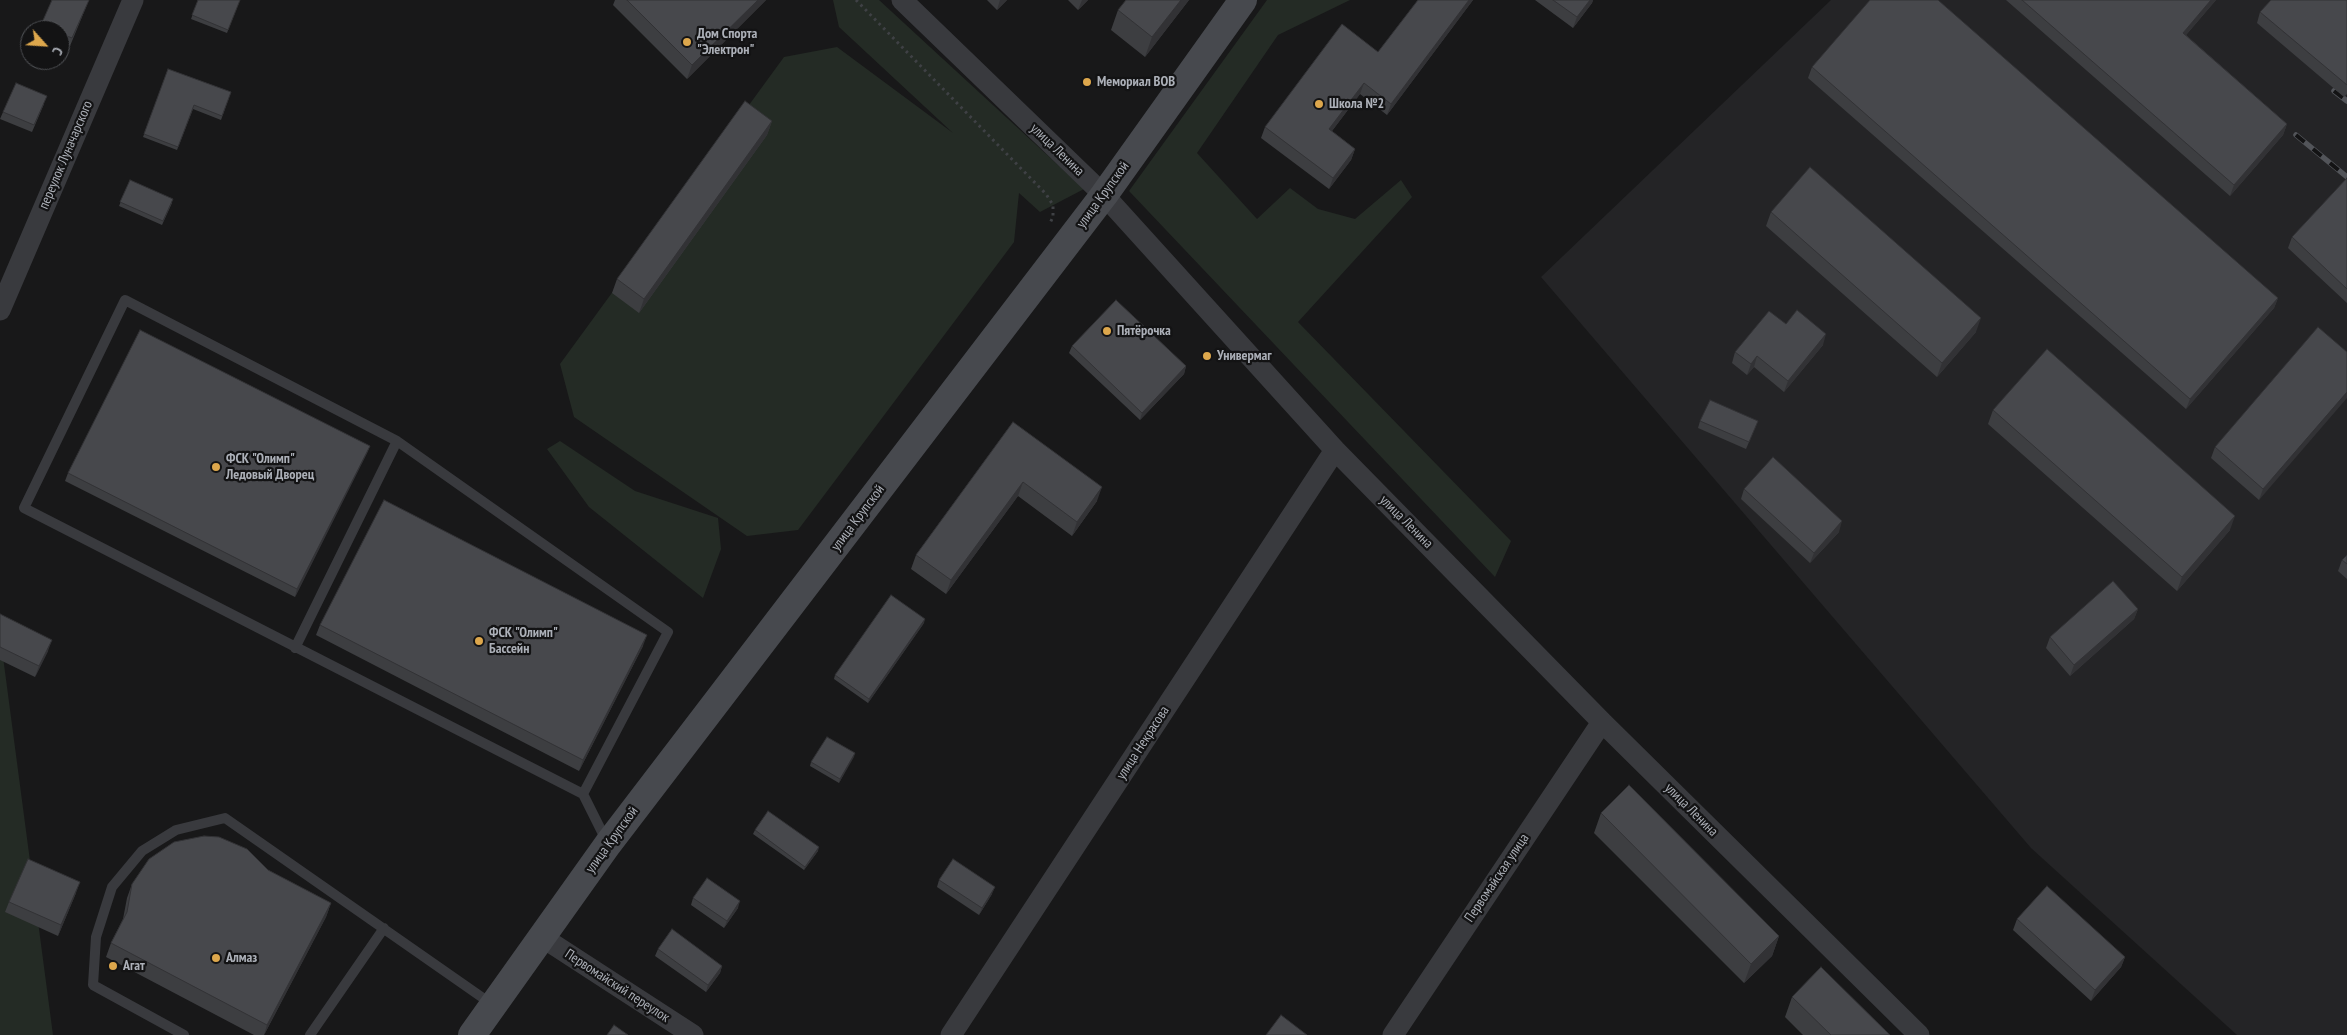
<!DOCTYPE html>
<html>
<head>
<meta charset="utf-8">
<style>
	body { margin:0 }
	#map { position:relative; width:2347px; height:1035px; overflow:hidden; background:#181819; font-family:"PT Sans Narrow",sans-serif }
	canvas { display:block }
	.north { position:absolute; left:20px; top:20px; width:50px; height:50px; box-sizing:border-box; background:#131314; border:1px solid #505256; border-radius:50%; rotate:116deg; font-size:14px; font-weight:700; line-height:20px; text-align:center; color:#acb0b8 }
	.north::after { content:''; display:block; margin:auto; width:18px; height:22px; background:#dda74c; clip-path:polygon(50% 0,100% 100%,50% 72%,0 100%) }
</style>
</head>
<body>
<div id="map">
<canvas width="2347" height="1035"></canvas>
<div class="north">С</div>
</div>
<script>
const ctx = document.querySelector('canvas').getContext('2d');
ctx.lineJoin = 'round';
function fill(path, color) {
  ctx.fillStyle = color;
  ctx.fill(path, 'evenodd');
}
function toPath(rows) {
  const path = new Path2D();
  for (const r of rows) {
    path.moveTo(r[0], r[1]);
    for (let i = 2; i < r.length; i += 2) path.lineTo(r[i], r[i + 1]);
  }
  return path;
}
function trace(path, color, width, dash) {
  ctx.strokeStyle = color;
  ctx.lineWidth = width;
  ctx.lineCap = dash ? 'butt' : 'round';
  ctx.setLineDash(dash || []);
  ctx.stroke(path);
}
function write(font, color, halo, rows, align = 'center') {
  ctx.font = font + ' "PT Sans Narrow",sans-serif';
  ctx.lineWidth = 4.5;
  ctx.setLineDash([]);
  ctx.textBaseline = 'middle';
  ctx.strokeStyle = halo;
  ctx.fillStyle = color;
  for (const [text, x, y, turn = 0] of rows) {
    ctx.save();
    ctx.translate(x, y);
    ctx.rotate((+turn || 0) * Math.PI / 180);
    ctx.textAlign = isNaN(turn) ? turn : align;
    if (halo) ctx.strokeText(text, 0, 0);
    ctx.fillText(text, 0, 0);
    ctx.restore();
  }
}
fill(toPath([
	[1831,0,2347,0,2347,1035,2237,1035,2031,848,1541,277]
]), '#242426');
fill(toPath([
	[833,0,879,0,1084,189,1040,212,1019,193,1014,242,798,530,747,536,574,417,560,364,784,57,837,47,953,133,839,27],
	[1267,0,1350,0,1278,35,1197,153,1257,219,1290,188,1318,209,1355,219,1401,180,1412,197,1298,322,1511,541,1495,577,1129,191],
	[560,441,635,491,718,518,721,549,703,598,589,507,547,449],
	[0,634,53,1035,0,1035]
]), '#242b25');
trace(toPath([
	[856,0,1046,194,1053,205,1053,217,1049,225]
]), '#3f4145', 3, [2.5, 4]);
trace(toPath([
	[295,648,397,441],
	[583,794,668,632,397,441,125,300,24,508,583,794,607,842],
	[184,1035,93,985,96,937,112,887,142,851,176,830,225,818,493,1005],
	[310,1035,384,928]
]), '#393a3e', 10);
trace(toPath([
	[902,0,1104,195,1335,450,1602,722,1919,1035],
	[0,310,133,0],
	[542,937,693,1035],
	[951,1035,1335,450],
	[1393,1035,1602,722]
]), '#393a3e', 21);
trace(toPath([
	[472,1035,608,844,1104,195,1243,0]
]), '#47494e', 28);
const rail = toPath([
	[2334,91,2347,101],
	[2296,135,2347,177]
]);
trace(rail, '#525459', 5.5);
trace(rail, '#131314', 4, [11]);
fill(toPath([
	[52,0,89,0,70,46,60,42,60,30,39,30],
	[198,0,240,0,227,33,191,19],
	[615,0,766,0,687,79,613,5],
	[987,0,1007,0,997,10],
	[1068,0,1088,0,1078,10],
	[1189,0,1145,57,1111,30,1118,10],
	[1418,0,1473,0,1387,115,1360,94,1332,131,1355,149,1351,160,1329,189,1261,138,1265,127,1378,52],
	[1535,0,1593,0,1592,3,1573,28],
	[2006,0,2216,0,2186,35,2287,124,2283,135,2230,196],
	[2347,0,2347,94,2344,97,2257,23,2260,12],
	[1812,67,2278,298,2274,308,2186,409,1808,78],
	[168,69,231,92,221,120,193,109,177,150,143,137],
	[44,104,32,132,0,119,3,112],
	[772,121,767,135,639,313,612,293,617,279],
	[2347,178,2347,303,2288,248,2292,237],
	[130,180,172,203,162,225,119,206],
	[1771,212,1976,332,1937,377,1766,226],
	[1786,324,1823,345,1784,392,1754,367,1747,375,1732,363,1735,352],
	[1072,346,1186,366,1184,374,1140,420,1069,353],
	[2347,352,2259,500,2211,458,2215,447],
	[1993,410,2230,530,2177,591,1988,424],
	[1700,421,1758,421,1746,449,1698,428],
	[1013,422,1097,501,1072,536,1018,496,946,594,911,569,916,555],
	[370,446,367,453,295,597,65,481,68,473],
	[1744,489,1839,532,1810,563,1741,499],
	[2347,555,2347,579,2338,571,2342,560],
	[2138,609,2134,619,2070,676,2046,648,2050,637],
	[0,614,48,651,35,677,0,660],
	[924,623,868,703,834,679,835,675],
	[320,625,643,646,579,771,316,635],
	[855,753,839,783,810,766,811,762],
	[1601,813,1779,936,1772,956,1744,983,1594,833],
	[755,830,818,851,804,870,753,834],
	[268,870,331,903,326,917,264,1035,254,1035,106,957,111,943,123,919,127,898,132,884],
	[939,880,992,894,979,915,937,887],
	[76,893,58,936,5,912,9,902],
	[693,898,738,908,724,928,691,905],
	[2017,919,2125,957,2121,967,2091,1001,2013,930],
	[658,949,722,966,720,973,706,992,655,956],
	[1792,997,1890,1035,1803,1035,1785,1017]
]), '#3d3e41');
fill(toPath([
	[758,0,766,0,687,79,692,65],
	[1000,0,1007,0,997,10],
	[1082,0,1088,0,1078,10],
	[1181,0,1189,0,1145,57,1152,37],
	[1469,0,1473,0,1387,115,1391,104],
	[1590,0,1593,0,1592,3,1573,28,1577,17],
	[2211,0,2216,0,2179,43,2183,33],
	[1364,83,1360,94,1325,140,1329,129],
	[772,121,767,135,639,313,644,299],
	[2287,124,2283,135,2230,196,2234,185],
	[1355,149,1351,160,1329,189,1333,178],
	[2278,298,2274,308,2186,409,2190,399],
	[1981,318,1976,332,1937,377,1942,363],
	[1826,334,1823,345,1784,392,1788,381],
	[1757,356,1754,367,1747,375,1751,364],
	[1186,366,1184,374,1140,420,1142,413],
	[2347,392,2347,398,2259,500,2263,489],
	[370,446,367,453,295,597,297,589],
	[1023,482,1018,496,946,594,951,580],
	[1102,487,1097,501,1072,536,1077,522],
	[2235,516,2230,530,2177,591,2182,577],
	[1842,521,1839,532,1810,563,1814,553],
	[2138,609,2134,619,2070,676,2074,665],
	[925,619,924,623,868,703,869,699],
	[647,635,643,646,579,771,583,760],
	[52,640,48,651,35,677,39,666],
	[855,753,854,757,839,783,840,779],
	[819,847,818,851,804,870,805,867],
	[80,882,76,893,58,936,61,925],
	[995,887,992,894,979,915,982,908],
	[740,901,738,908,724,928,727,921],
	[331,903,326,917,264,1035,267,1025],
	[1779,936,1772,956,1744,983,1751,964],
	[2125,957,2121,967,2091,1001,2095,990],
	[722,966,720,973,706,992,708,985]
]), '#323235');
const building = toPath([
	[52,0,89,0,72,38,60,33,60,30,52,30,41,25,52,0],
	[198,0,240,0,228,30,192,15,198,0],
	[627,0,758,0,692,65,627,0],
	[1126,0,1181,0,1152,37,1118,10,1126,0],
	[1418,0,1469,0,1391,104,1364,83,1329,129,1355,149,1333,178,1265,127,1342,24,1378,52,1418,0],
	[1553,0,1590,0,1577,17,1553,0],
	[1870,0,1938,0,2278,298,2190,399,1812,67,1870,0],
	[2022,0,2211,0,2183,33,2287,124,2234,185,2022,0],
	[2271,0,2347,0,2347,85,2260,12,2271,0],
	[168,69,231,92,222,116,194,105,178,147,144,134,168,69],
	[16,83,47,96,34,125,3,112,16,83],
	[745,101,772,121,644,299,617,279,745,101],
	[1810,167,1981,318,1942,363,1771,212,1810,167],
	[2347,178,2347,289,2292,237,2347,178],
	[130,180,173,199,163,221,120,202,130,180],
	[1116,300,1186,366,1142,413,1072,346,1116,300],
	[1797,310,1826,334,1788,381,1757,356,1751,364,1735,352,1769,311,1786,324,1797,310],
	[2318,327,2347,352,2347,392,2263,489,2215,447,2318,327],
	[140,330,370,446,297,589,68,473,140,330],
	[2047,349,2235,516,2182,577,1993,410,2047,349],
	[1710,400,1758,421,1749,442,1700,421,1710,400],
	[1013,422,1102,487,1077,522,1023,482,951,580,916,555,1013,422],
	[1773,457,1842,521,1814,553,1744,489,1773,457],
	[384,500,647,635,583,760,320,625,384,500],
	[2347,555,2347,564,2342,560,2347,555],
	[2113,581,2138,609,2074,665,2050,637,2113,581],
	[891,595,925,619,869,699,835,675,891,595],
	[0,614,52,640,39,666,0,647,0,614],
	[827,737,855,753,840,779,811,762,827,737],
	[1629,785,1779,936,1751,964,1601,813,1629,785],
	[768,811,819,847,805,867,755,830,768,811],
	[204,836,219,837,247,849,268,870,331,903,267,1025,111,943,127,912,132,884,149,859,174,842,204,836],
	[28,859,80,882,61,925,9,902,28,859],
	[953,859,995,887,982,908,939,880,953,859],
	[707,878,740,901,727,921,693,898,707,878],
	[2047,886,2125,957,2095,990,2017,919,2047,886],
	[672,929,722,966,708,985,658,949,672,929],
	[1821,967,1890,1035,1831,1035,1792,997,1821,967],
	[1281,1015,1307,1035,1266,1035,1281,1015],
	[614,1025,628,1035,607,1035,614,1025]
]);
fill(building, '#47484c');
trace(building, '#323235', 1);
for (const [x, y, r, color] of [
	[687,42,5,"#dda74c"],
	[1087,82,5,"#dda74c"],
	[1319,104,5,"#dda74c"],
	[1107,331,5,"#dda74c"],
	[1207,356,5,"#dda74c"],
	[216,467,5,"#dda74c"],
	[479,641,5,"#dda74c"],
	[216,958,5,"#dda74c"],
	[113,966,5,"#dda74c"]
]) {
  const dot = new Path2D();
  dot.arc(x, y, r, 0, 2 * Math.PI);
  ctx.fillStyle = color;
  ctx.fill(dot);
  trace(dot, '#131314', 2);
}
write('bold 14px', '#acb0b8', '#131314', [
	["Дом Спорта",697,34],
	["\"Электрон\"",697,50],
	["Мемориал ВОВ",1097,82],
	["Школа №2",1329,104],
	["Пятёрочка",1117,331],
	["Универмаг",1217,356],
	["ФСК \"Олимп\"",226,459],
	["Ледовый Дворец",226,475],
	["ФСК \"Олимп\"",489,633],
	["Бассейн",489,649],
	["Алмаз",226,958],
	["Агат",123,966]
], 'left');
write('14px', '#acb0b8', '#131314', [
	["улица Ленина",1057,150,44],
	["переулок Луначарского",66,155,-67],
	["улица Крупской",1103,195,-54],
	["улица Крупской",858,518,-53],
	["улица Ленина",1406,522,45],
	["улица Некрасова",1143,743,-57],
	["улица Ленина",1691,810,45],
	["улица Крупской",612,840,-54],
	["Первомайская улица",1497,878,-56],
	["Первомайский переулок",617,986,33]
]);
</script>
</body>
</html>
